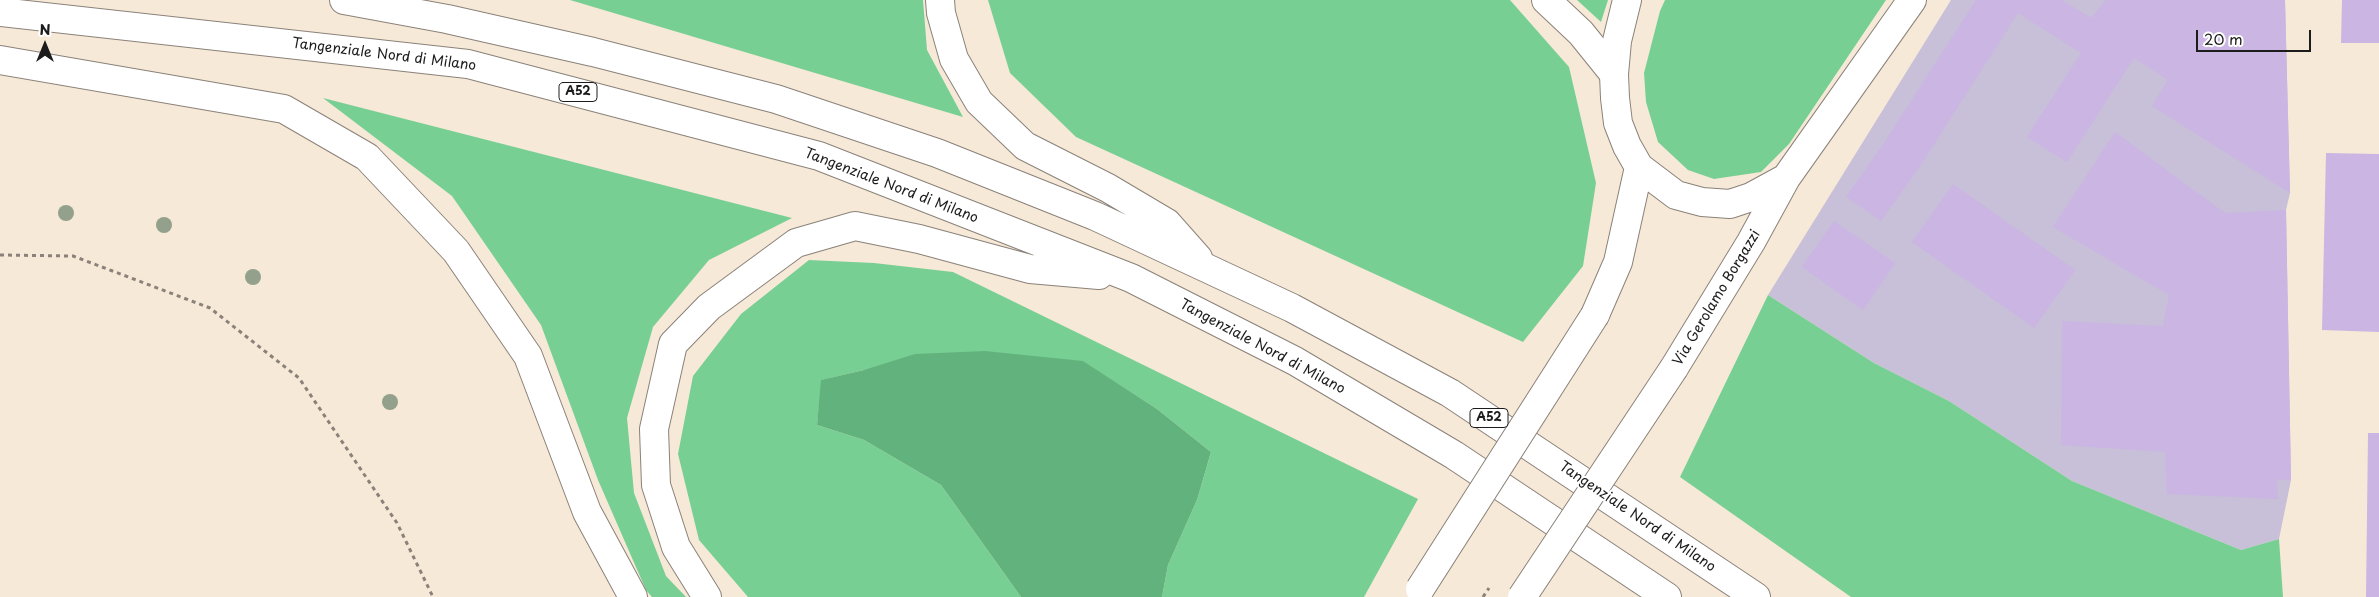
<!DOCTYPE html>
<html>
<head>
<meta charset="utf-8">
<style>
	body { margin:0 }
	#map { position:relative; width:2379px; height:597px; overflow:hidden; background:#f7e9d7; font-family:"Playpen Sans",sans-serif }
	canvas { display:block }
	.north { position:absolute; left:20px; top:20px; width:50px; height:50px; -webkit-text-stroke:4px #fff; paint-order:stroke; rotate:0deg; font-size:14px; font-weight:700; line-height:20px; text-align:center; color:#1c1c1c }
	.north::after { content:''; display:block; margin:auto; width:18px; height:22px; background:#1c1c1c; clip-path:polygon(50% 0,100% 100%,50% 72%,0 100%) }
	.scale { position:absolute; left:2196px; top:30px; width:115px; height:22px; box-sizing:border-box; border:2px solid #1c1c1c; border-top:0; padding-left:6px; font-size:15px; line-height:18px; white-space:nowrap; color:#1c1c1c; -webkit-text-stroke:4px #fff; paint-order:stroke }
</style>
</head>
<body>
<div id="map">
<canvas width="2379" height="597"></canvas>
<div class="north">N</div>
<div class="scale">20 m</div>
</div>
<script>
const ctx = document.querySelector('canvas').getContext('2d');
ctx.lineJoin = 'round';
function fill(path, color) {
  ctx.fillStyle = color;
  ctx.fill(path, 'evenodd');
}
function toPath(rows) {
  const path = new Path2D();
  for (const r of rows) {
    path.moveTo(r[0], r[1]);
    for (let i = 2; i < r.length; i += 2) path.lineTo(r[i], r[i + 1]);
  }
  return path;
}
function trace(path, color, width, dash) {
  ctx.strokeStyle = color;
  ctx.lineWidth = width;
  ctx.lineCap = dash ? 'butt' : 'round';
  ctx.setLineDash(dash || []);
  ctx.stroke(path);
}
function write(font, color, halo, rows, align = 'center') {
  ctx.font = font + ' "Playpen Sans",sans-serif';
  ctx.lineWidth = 4;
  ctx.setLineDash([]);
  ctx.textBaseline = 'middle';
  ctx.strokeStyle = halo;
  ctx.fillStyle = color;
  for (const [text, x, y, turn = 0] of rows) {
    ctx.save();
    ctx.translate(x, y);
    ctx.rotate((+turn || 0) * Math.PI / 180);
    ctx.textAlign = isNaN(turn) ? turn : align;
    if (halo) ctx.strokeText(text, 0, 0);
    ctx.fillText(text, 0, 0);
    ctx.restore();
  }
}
fill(toPath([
	[1951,0,2285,0,2290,193,2286,210,2291,480,2279,539,2241,550,2072,481,1949,401,1874,363,1768,295]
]), '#c8bfd8');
fill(toPath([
	[570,0,923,0,927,50,963,117],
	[988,0,1510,0,1569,67,1596,183,1583,266,1523,342,1076,137,1010,73],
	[1577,0,1608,0,1601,22],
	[1665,0,1886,0,1789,144,1761,172,1714,179,1688,170,1658,142,1646,102,1644,73,1660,11],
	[323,98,792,218,709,260,653,327,627,418,634,493,666,576,686,597,652,597,646,590,598,480,541,325,452,196],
	[809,260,874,263,953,272,1418,499,1364,597,1162,597,1168,565,1197,500,1211,452,1157,409,1082,361,864,370,822,380,817,425,864,440,941,485,1021,597,748,597,699,540,678,454,693,376,741,314],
	[1768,295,1874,363,1949,401,2072,481,2241,550,2279,539,2283,597,1851,597,1680,477]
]), '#78cf94');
fill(toPath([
	[985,351,1083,361,1157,409,1211,452,1197,500,1168,565,1162,597,1021,597,941,485,864,440,817,425,821,380,864,370,915,354]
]), '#62b27e');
fill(toPath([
	[1976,0,2062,0,2091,18,2106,0,2285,0,2290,193,2152,106,2168,80,2134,58,2067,162,2027,137,2081,53,2018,13,1920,166,1881,221,1846,197,1884,143],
	[2342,0,2379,0,2379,43,2341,43],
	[2115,132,2225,213,2286,210,2291,480,2277,479,2278,499,2167,494,2165,452,2061,445,2062,321,2163,326,2169,295,2053,227],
	[2326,153,2379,154,2379,332,2322,330],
	[1953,184,2075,270,2034,328,1912,242],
	[1834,221,1895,263,1863,310,1802,267],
	[2368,433,2379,433,2379,597,2366,597]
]), '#cab5e3');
const secondary = toPath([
	[1627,0,1617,41,1614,74,1615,98,1618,123,1627,146,1639,167,1676,195,1702,202,1730,204,1751,197,1786,178],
	[1595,315,1618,262,1639,167],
	[1674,368,1751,242,1786,178,1912,0]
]);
const highway = toPath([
	[344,0,447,19,593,52,776,99,937,153,1095,216,1292,308,1450,393,1756,597],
	[940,0,941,13,954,59,979,102,1025,146,1108,188,1167,223,1198,258],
	[1546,0,1581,33,1614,74],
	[0,12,468,64,819,156,1131,278,1295,361,1454,455,1667,597],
	[0,60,284,109,367,157,456,251,528,356,587,512,633,597],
	[707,597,676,547,656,485,654,429,673,344,709,307,796,243,855,226,919,239,1030,269,1099,275]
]);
trace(secondary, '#8a827a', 30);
trace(highway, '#8a827a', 30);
trace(toPath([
	[0,255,73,256,210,308,299,378,397,523,433,597]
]), '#8a827a', 3, [4, 4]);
trace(secondary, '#fff', 28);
trace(highway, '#fff', 28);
const secondaryBridge = toPath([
	[1420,589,1595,315],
	[1522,597,1674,368]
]);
trace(secondaryBridge, '#8a827a', 30, []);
trace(toPath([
	[1483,597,1489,588]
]), '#8a827a', 3, [4, 4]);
trace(secondaryBridge, '#fff', 28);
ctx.fillStyle = '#93a08b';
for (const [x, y] of [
	[66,213],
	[164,225],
	[253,277],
	[390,402]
]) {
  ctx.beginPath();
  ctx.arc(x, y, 8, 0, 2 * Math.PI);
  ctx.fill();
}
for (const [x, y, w] of [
	[578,92,38],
	[1489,418,38]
]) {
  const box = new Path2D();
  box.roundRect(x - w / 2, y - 9.5, w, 19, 4);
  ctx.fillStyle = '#fff';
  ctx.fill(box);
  trace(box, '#1c1c1c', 1);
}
write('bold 12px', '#1c1c1c', null, [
	["A52",578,92],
	["A52",1489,418]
]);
write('14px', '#1c1c1c', '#fff', [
	["Tangenziale Nord di Milano",384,55,7],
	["Tangenziale Nord di Milano",891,186,21],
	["Via Gerolamo Borgazzi",1717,298,-59],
	["Tangenziale Nord di Milano",1262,347,28],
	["Tangenziale Nord di Milano",1637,517,34]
]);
</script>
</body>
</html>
